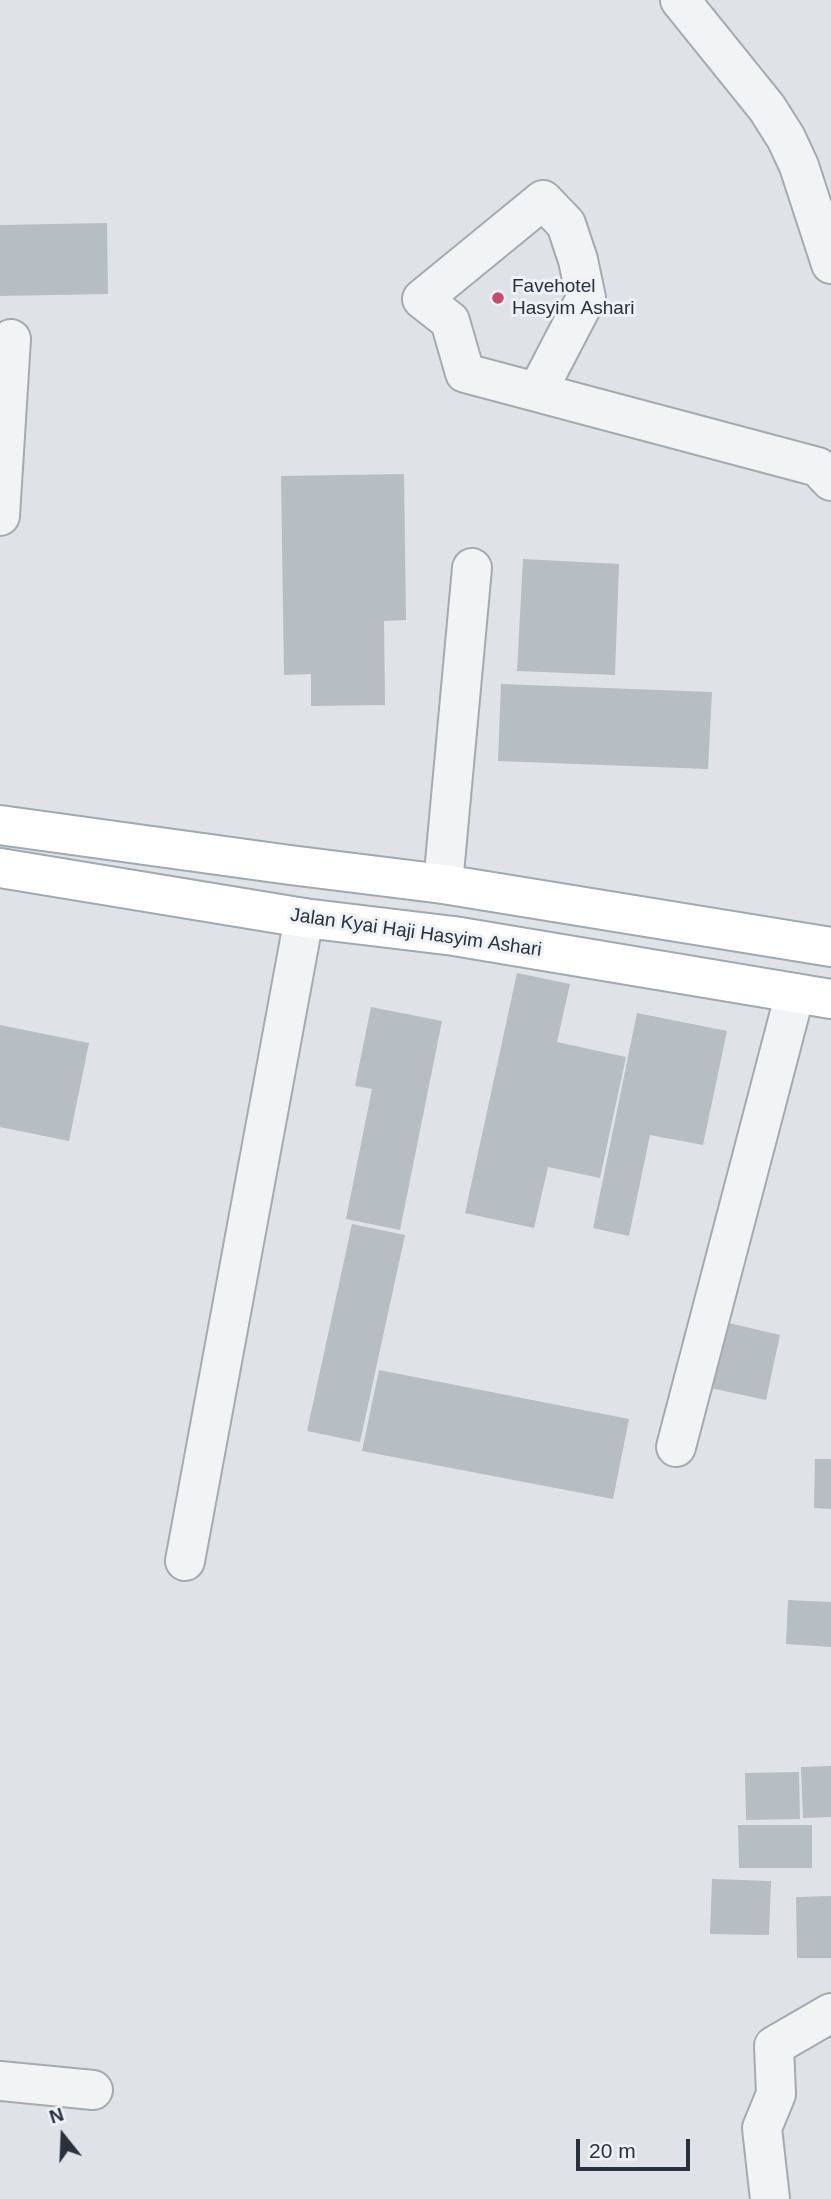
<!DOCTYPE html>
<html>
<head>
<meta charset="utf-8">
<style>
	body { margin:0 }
	#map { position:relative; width:831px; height:2199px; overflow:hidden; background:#dfe3e7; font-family:Helvetica,sans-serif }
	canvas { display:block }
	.north { position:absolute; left:28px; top:2101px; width:70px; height:70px; -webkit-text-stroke:5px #eef1f5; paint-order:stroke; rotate:342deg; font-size:19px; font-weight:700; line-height:28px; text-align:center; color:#29323c }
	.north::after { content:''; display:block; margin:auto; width:24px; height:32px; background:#29323c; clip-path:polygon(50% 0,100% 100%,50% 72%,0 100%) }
	.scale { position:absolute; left:576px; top:2139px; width:114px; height:32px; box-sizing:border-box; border:4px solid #29323c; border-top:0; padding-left:9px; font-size:21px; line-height:24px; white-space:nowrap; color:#29323c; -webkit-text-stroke:5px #eef1f5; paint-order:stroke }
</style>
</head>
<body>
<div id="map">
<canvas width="831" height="2199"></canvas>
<div class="north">N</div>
<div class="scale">20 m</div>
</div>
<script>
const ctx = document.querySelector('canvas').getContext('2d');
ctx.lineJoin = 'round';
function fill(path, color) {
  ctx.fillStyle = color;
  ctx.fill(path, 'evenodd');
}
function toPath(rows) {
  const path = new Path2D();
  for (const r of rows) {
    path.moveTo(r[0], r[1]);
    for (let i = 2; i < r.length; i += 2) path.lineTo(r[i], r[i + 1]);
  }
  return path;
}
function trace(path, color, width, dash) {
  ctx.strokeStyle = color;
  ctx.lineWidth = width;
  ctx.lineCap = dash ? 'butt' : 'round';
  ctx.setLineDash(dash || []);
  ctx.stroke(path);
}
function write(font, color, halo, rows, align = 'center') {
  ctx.font = font + ' Helvetica,sans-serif';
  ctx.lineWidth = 6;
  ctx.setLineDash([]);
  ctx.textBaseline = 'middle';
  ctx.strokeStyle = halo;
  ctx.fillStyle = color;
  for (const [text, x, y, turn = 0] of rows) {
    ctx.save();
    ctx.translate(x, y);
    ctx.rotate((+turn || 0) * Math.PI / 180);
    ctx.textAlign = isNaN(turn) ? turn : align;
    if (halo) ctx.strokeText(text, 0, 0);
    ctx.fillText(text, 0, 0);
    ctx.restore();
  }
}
fill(toPath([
	[107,223,108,294,0,296,0,225],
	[404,474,406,620,384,621,385,705,311,706,311,674,284,675,281,476],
	[523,559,619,564,615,675,517,671],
	[501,684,712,692,708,769,498,761],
	[517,973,570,984,557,1042,626,1057,600,1178,548,1167,534,1228,465,1213],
	[371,1007,442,1021,400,1230,346,1219,372,1089,355,1086],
	[637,1013,727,1031,703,1145,650,1135,629,1236,593,1228],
	[0,1025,89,1043,69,1141,0,1127],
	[352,1224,405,1235,360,1442,307,1431],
	[716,1320,780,1335,766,1400,701,1386],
	[379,1370,629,1419,613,1499,362,1451],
	[815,1459,831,1459,831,1509,814,1508],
	[788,1600,831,1602,831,1647,786,1644],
	[831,1766,831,1817,803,1818,801,1767],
	[799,1772,800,1819,746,1820,745,1773],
	[738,1825,812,1825,812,1868,739,1868],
	[712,1879,771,1881,769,1935,710,1934],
	[831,1896,831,1958,797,1958,796,1897]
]), '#b6bdc3');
const minor = toPath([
	[680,0,767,108,786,138,799,166,831,264],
	[537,392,586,298,578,260,566,224,543,200,422,299,450,321,465,373,818,467,831,481],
	[0,516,11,339],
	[443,884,472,568],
	[676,1447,795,993],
	[185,1561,304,918],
	[0,2081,93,2090],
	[770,2199,762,2128,776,2094,774,2046,831,2013]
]);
const major = toPath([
	[0,825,290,865,443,884,831,947],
	[0,868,304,918,454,936,831,999]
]);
trace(minor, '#a5aab0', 42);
trace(major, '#9fa9b1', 42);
trace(minor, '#f1f3f5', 38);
trace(major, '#fff', 38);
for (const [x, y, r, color] of [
	[498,298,7,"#c24d6d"]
]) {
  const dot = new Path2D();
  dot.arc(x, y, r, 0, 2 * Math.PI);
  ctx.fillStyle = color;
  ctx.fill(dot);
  trace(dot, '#eef1f5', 2.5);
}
write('19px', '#29323c', '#eef1f5', [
	["Favehotel",512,287],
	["Hasyim Ashari",512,309]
], 'left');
write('19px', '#29323c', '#eef1f5', [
	["Jalan Kyai Haji Hasyim Ashari",416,933,8]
]);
</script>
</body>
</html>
